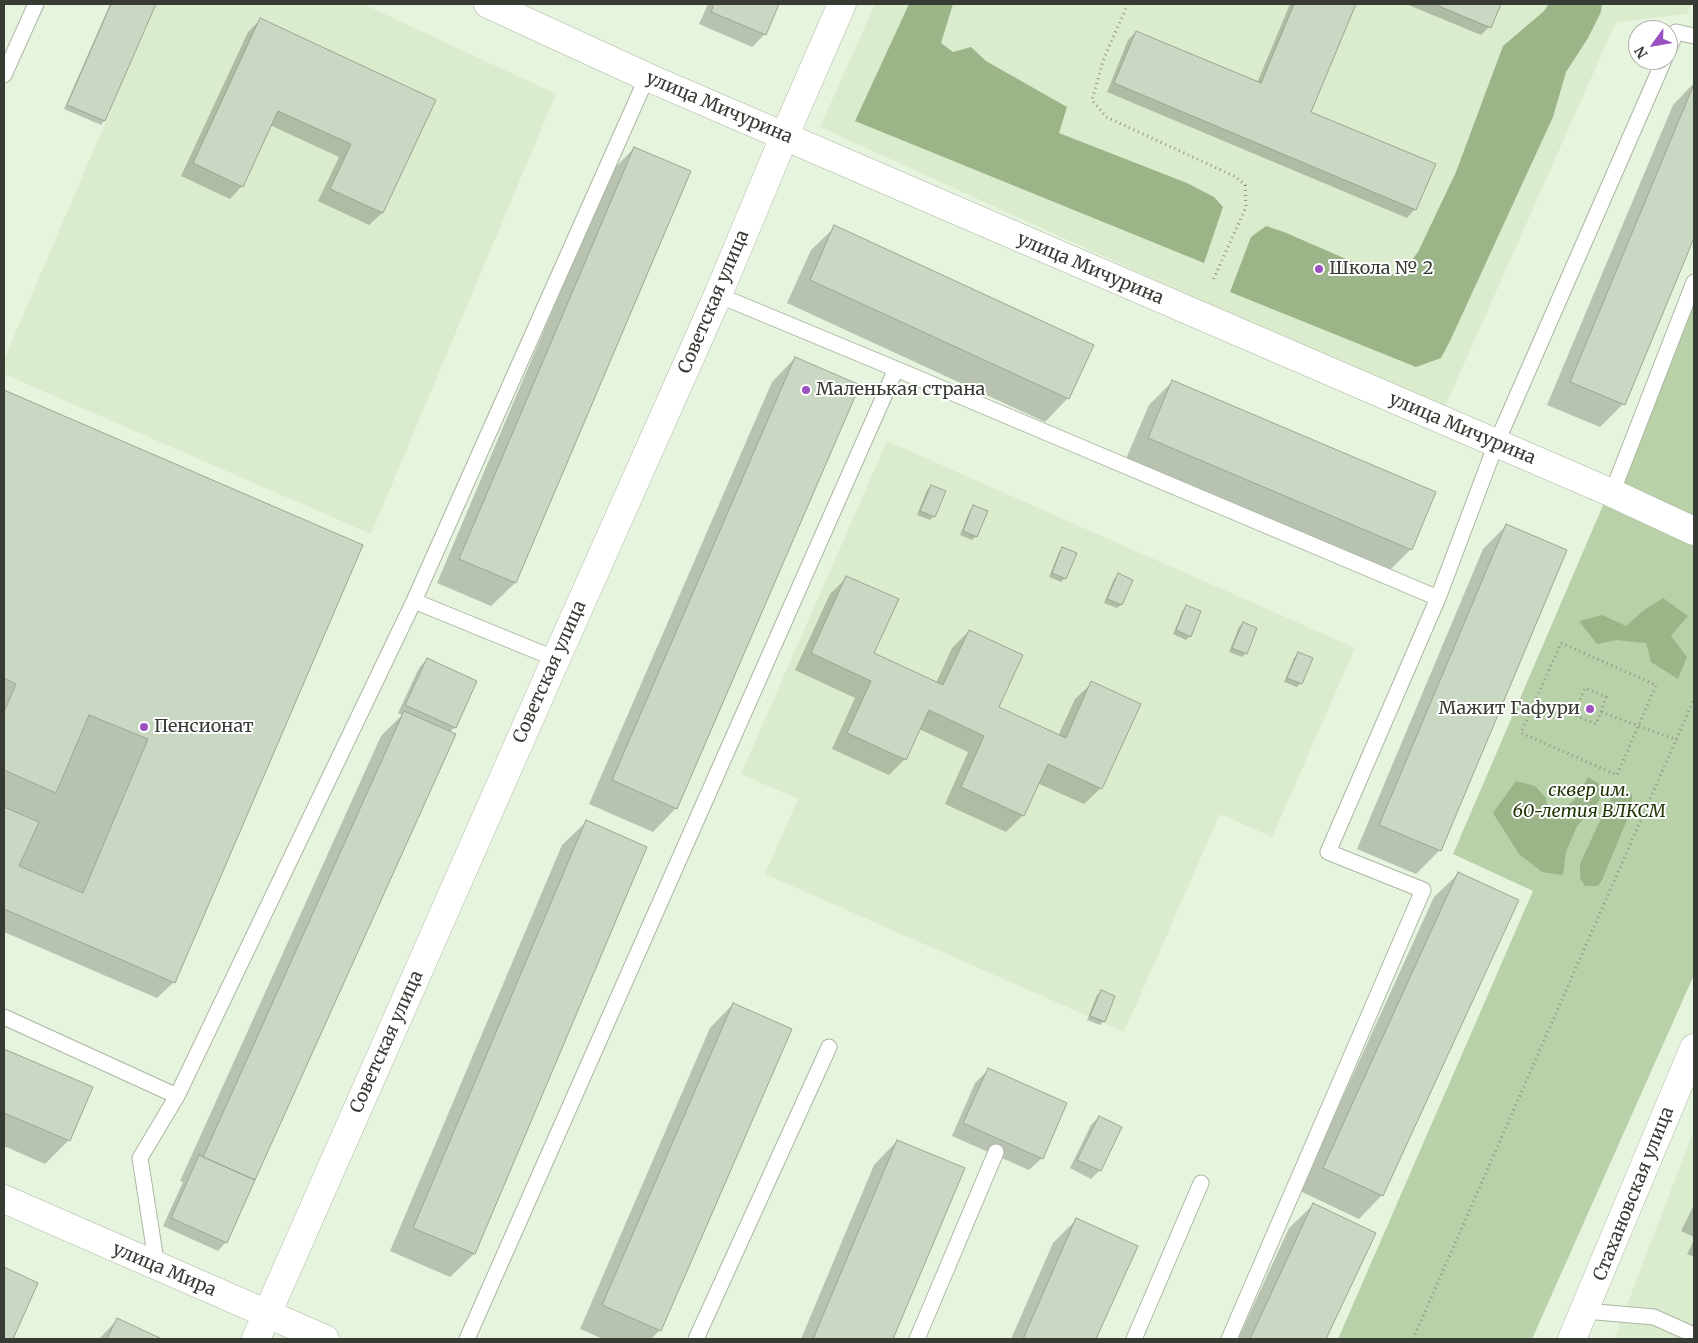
<!DOCTYPE html>
<html>
<head>
<meta charset="utf-8">
<style>
	body { margin:0 }
	#map { position:relative; width:1698px; height:1343px; overflow:hidden; background:#e6f3dd; font-family:Merriweather,serif }
	canvas { display:block }
	.frame { position:absolute; inset:0; border:5px solid #363b33; pointer-events:none }
	.north { position:absolute; left:1628px; top:20px; width:50px; height:50px; box-sizing:border-box; background:#fff; border:1px solid #afb1ad; border-radius:50%; rotate:238deg; font-size:14px; font-weight:700; line-height:20px; text-align:center; color:#363b33 }
	.north::after { content:''; display:block; margin:auto; width:18px; height:22px; background:#9c51c3; clip-path:polygon(50% 0,100% 100%,50% 72%,0 100%) }
</style>
</head>
<body>
<div id="map">
<canvas width="1698" height="1343"></canvas>
<div class="frame"></div>
<div class="north">N</div>
</div>
<script>
const ctx = document.querySelector('canvas').getContext('2d');
ctx.lineJoin = 'round';
function fill(path, color) {
  ctx.fillStyle = color;
  ctx.fill(path, 'evenodd');
}
function toPath(rows) {
  const path = new Path2D();
  for (const r of rows) {
    path.moveTo(r[0], r[1]);
    for (let i = 2; i < r.length; i += 2) path.lineTo(r[i], r[i + 1]);
  }
  return path;
}
function trace(path, color, width, dash) {
  ctx.strokeStyle = color;
  ctx.lineWidth = width;
  ctx.lineCap = dash ? 'butt' : 'round';
  ctx.setLineDash(dash || []);
  ctx.stroke(path);
}
function write(font, color, halo, rows, align = 'center') {
  ctx.font = font + ' Merriweather,serif';
  ctx.lineWidth = 4;
  ctx.setLineDash([]);
  ctx.textBaseline = 'middle';
  ctx.strokeStyle = halo;
  ctx.fillStyle = color;
  for (const [text, x, y, turn = 0] of rows) {
    ctx.save();
    ctx.translate(x, y);
    ctx.rotate((+turn || 0) * Math.PI / 180);
    ctx.textAlign = isNaN(turn) ? turn : align;
    if (halo) ctx.strokeText(text, 0, 0);
    ctx.fillText(text, 0, 0);
    ctx.restore();
  }
}
fill(toPath([
	[156,4,363,4,556,94,371,534,4,374,4,360],
	[875,4,1691,4,1687,14,1616,22,1443,411,820,127],
	[887,441,1355,648,1272,837,1220,814,1124,1032,765,874,798,799,741,774],
	[1694,1130,1694,1339,1614,1339]
]), '#daebce');
fill(toPath([
	[1694,294,1694,975,1532,1339,1338,1339,1533,891,1453,854]
]), '#b9d1a8');
fill(toPath([
	[909,4,953,4,941,43,953,52,971,47,986,61,1067,107,1059,133,1187,183,1214,197,1223,207,1204,263,855,121],
	[1549,4,1602,4,1601,12,1588,38,1566,72,1553,117,1450,341,1441,358,1416,367,1230,292,1251,237,1266,226,1284,232,1376,272,1400,275,1418,252,1456,172,1503,46,1544,11],
	[1663,598,1688,616,1671,636,1687,657,1678,679,1651,662,1646,643,1616,640,1597,644,1579,621,1602,615,1626,626,1644,610],
	[1588,777,1606,788,1595,807,1577,826,1566,852,1563,875,1542,872,1519,854,1493,813,1516,781,1535,786,1546,798,1549,816,1556,816,1577,797],
	[1619,788,1632,794,1632,808,1602,880,1598,886,1585,886,1580,878,1580,864,1609,801]
]), '#9bb588');
fill(toPath([
	[110,4,155,4,104,121,101,125,64,109],
	[708,4,777,4,765,34,752,47,699,24],
	[1290,4,1355,4,1309,113,1415,209,1407,218,1107,92,1128,40,1136,32,1257,83],
	[1406,4,1499,4,1489,27,1481,35],
	[260,20,434,101,382,213,369,225,318,201,339,157,270,125,242,186,230,199,181,176,248,32],
	[1694,83,1694,235,1623,404,1600,427,1547,405,1673,105],
	[634,148,689,172,515,583,491,606,437,583,611,172],
	[835,227,1068,398,1045,422,787,303,811,250],
	[795,358,676,808,653,832,589,804,772,382],
	[1172,382,1411,549,1387,573,1125,461,1149,405],
	[4,392,361,546,174,982,157,998,4,932],
	[931,486,934,516,930,520,917,515,927,490],
	[973,507,976,536,972,540,960,535,970,510],
	[1506,526,1440,850,1416,874,1357,849,1483,549],
	[1062,548,1065,578,1061,582,1049,577,1059,552],
	[1118,575,1121,605,1117,608,1104,603,1114,579],
	[847,577,872,654,936,683,952,648,969,631,997,708,1058,736,1075,699,1092,683,1101,788,1084,804,1037,783,1022,816,1006,832,945,804,968,752,919,729,905,759,889,775,832,749,855,698,795,670,830,594],
	[1187,606,1190,636,1186,640,1173,634,1183,610],
	[1243,623,1246,653,1242,657,1229,652,1239,627],
	[1298,654,1301,683,1297,687,1284,682,1294,658],
	[427,659,455,727,449,733,226,1242,218,1251,163,1226,183,1182,180,1181,381,736,402,715,398,713,419,668],
	[586,822,646,847,474,1254,450,1277,390,1251,562,845],
	[1458,874,1382,1195,1359,1219,1300,1191,1434,897],
	[1101,992,1104,1021,1100,1025,1087,1020,1097,995],
	[733,1004,660,1330,651,1339,603,1339,580,1329,710,1028],
	[4,1050,91,1088,69,1140,45,1164,4,1146],
	[988,1070,1042,1158,1029,1170,952,1136,975,1083],
	[1099,1117,1100,1170,1091,1179,1070,1168,1091,1125],
	[897,1141,963,1169,892,1339,801,1339,874,1165],
	[1313,1205,1374,1233,1325,1339,1238,1339,1289,1228],
	[1694,1205,1694,1237,1681,1231],
	[1076,1220,1136,1246,1095,1339,1011,1339,1053,1243],
	[1694,1240,1694,1257,1687,1254],
	[4,1269,37,1283,12,1339,4,1339],
	[118,1319,159,1339,99,1339]
]), '#0003');
const building = toPath([
	[111,4,156,4,105,121,67,105,111,4],
	[714,4,779,4,766,35,711,12,714,4],
	[1294,4,1356,4,1311,112,1436,164,1416,210,1114,83,1136,31,1261,83,1294,4],
	[1434,4,1501,4,1491,28,1434,4],
	[260,18,436,100,383,213,330,189,351,144,278,111,243,187,193,163,260,18],
	[1694,84,1694,238,1625,405,1570,382,1694,84],
	[634,147,691,171,516,583,459,559,634,147],
	[834,225,1094,345,1069,399,810,280,834,225],
	[795,357,860,385,677,809,612,780,795,357],
	[1172,380,1436,492,1412,550,1148,438,1172,380],
	[4,390,363,545,175,983,4,909,4,390],
	[931,485,946,491,935,517,920,511,931,485],
	[973,505,988,511,977,537,963,531,973,505],
	[1506,524,1567,550,1441,851,1379,825,1506,524],
	[1062,547,1077,553,1066,579,1052,573,1062,547],
	[1118,573,1133,580,1122,605,1107,599,1118,573],
	[846,576,899,599,874,653,943,685,969,630,1023,655,999,707,1066,738,1091,681,1141,704,1102,789,1048,764,1024,816,961,787,984,736,929,710,906,760,847,733,871,681,811,653,846,576],
	[1186,605,1201,611,1191,637,1176,630,1186,605],
	[1243,622,1257,628,1247,654,1232,648,1243,622],
	[1298,652,1313,658,1302,684,1287,678,1298,652],
	[427,658,477,681,456,728,405,705,427,658],
	[4,678,16,684,4,712,4,678],
	[404,711,456,734,255,1180,203,1157,404,711],
	[89,715,148,739,83,893,19,866,39,822,4,807,4,770,56,793,89,715],
	[586,820,647,847,475,1254,413,1228,586,820],
	[1458,872,1519,900,1383,1196,1323,1168,1458,872],
	[1101,990,1115,996,1105,1022,1090,1016,1101,990],
	[733,1003,792,1029,661,1331,602,1305,733,1003],
	[4,1049,93,1087,70,1141,4,1113,4,1049],
	[988,1068,1067,1103,1043,1159,963,1123,988,1068],
	[1099,1116,1122,1127,1101,1171,1077,1160,1099,1116],
	[897,1140,965,1168,893,1339,813,1339,897,1140],
	[199,1155,255,1180,227,1243,171,1218,199,1155],
	[1313,1203,1376,1233,1326,1339,1250,1339,1313,1203],
	[1076,1218,1138,1246,1096,1339,1023,1339,1076,1218],
	[4,1267,38,1283,13,1339,4,1339,4,1267],
	[117,1318,162,1339,107,1339,117,1318]
]);
fill(building, '#cad7c2');
trace(building, '#9aa691', 1);
const service = toPath([
	[1668,51,1676,32,1694,36],
	[4,75,36,4],
	[718,295,896,369],
	[1612,493,1694,282],
	[1438,598,1496,444,1664,60],
	[414,601,647,77],
	[4,1017,177,1096,414,601,556,659],
	[157,1267,140,1158,177,1096],
	[1585,1311,1654,1317,1694,1335],
	[467,1339,896,369,1438,598,1328,852,1423,890,1229,1339],
	[696,1339,829,1047],
	[917,1339,996,1152],
	[1134,1339,1201,1183]
]);
const minor = toPath([
	[488,4,647,77,1612,493,1694,531],
	[256,1339,556,659,718,295,784,137,842,4],
	[1572,1339,1694,1048]
]);
const tertiary = toPath([
	[4,1199,325,1339]
]);
trace(service, '#abb7a2', 17);
trace(minor, '#abb7a2', 29);
trace(tertiary, '#abb7a2', 29);
trace(toPath([
	[1128,4,1104,58,1092,100,1106,117,1236,177,1245,185,1246,207,1213,280],
	[1561,643,1656,685,1617,775,1521,733,1561,643],
	[1601,712,1606,697,1585,688,1574,715,1596,724,1601,712,1677,740],
	[1413,1339,1694,699]
]), '#8c9586', 3, [1, 4]);
trace(service, '#fff', 15);
trace(minor, '#fff', 28);
trace(tertiary, '#fff', 28);
for (const [x, y, r, color] of [
	[1319,269,5,"#9c51c3"],
	[806,390,5,"#9c51c3"],
	[1590,709,5,"#9c51c3"],
	[144,727,5,"#9c51c3"]
]) {
  const dot = new Path2D();
  dot.arc(x, y, r, 0, 2 * Math.PI);
  ctx.fillStyle = color;
  ctx.fill(dot);
  trace(dot, '#fff', 2);
}
write('18px', '#363b33', '#fff', [
	["улица Мичурина",719,108,23],
	["улица Мичурина",1090,269,23],
	["Советская улица",714,302,-67],
	["улица Мичурина",1462,429,23],
	["Советская улица",550,672,-66],
	["Советская улица",387,1042,-66],
	["Стахановская улица",1634,1194,-68],
	["улица Мира",164,1270,23]
]);
write('18px', '#363b33', '#fff', [
	["Школа № 2",1329,269],
	["Маленькая страна",816,390],
	["Мажит Гафури",1580,709,"right"],
	["Пенсионат",154,727]
], 'left');
write('italic 18px', '#1d3502', '#fff', [
	["сквер им.",1589,791],
	["60-летия ВЛКСМ",1589,812]
]);
</script>
</body>
</html>
